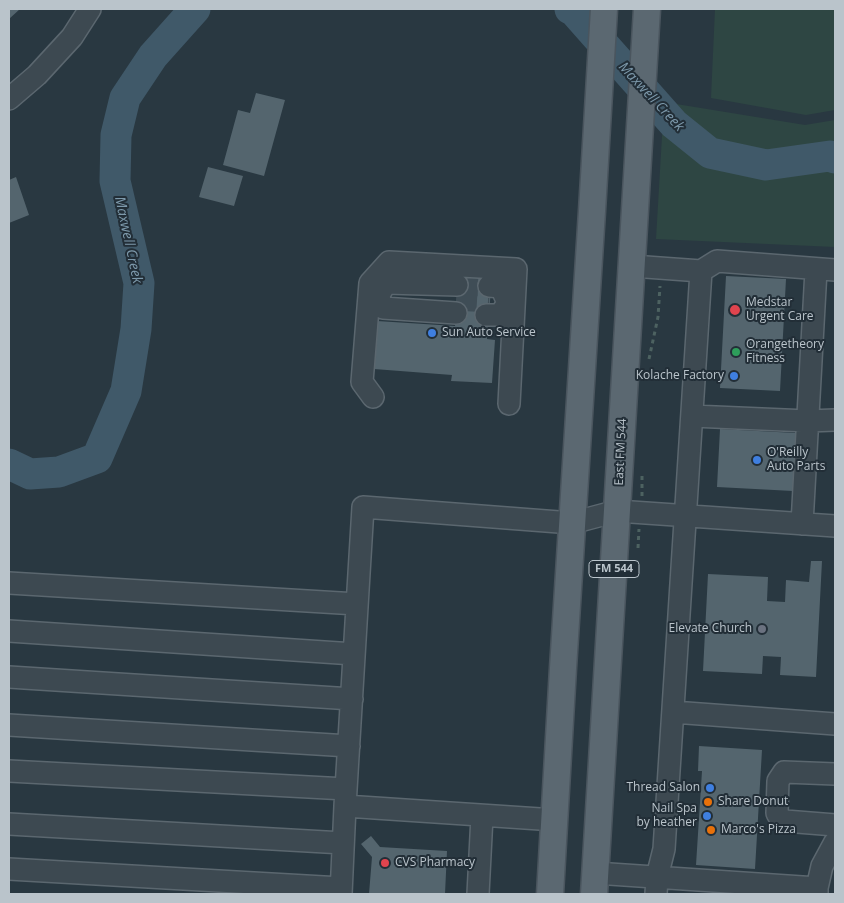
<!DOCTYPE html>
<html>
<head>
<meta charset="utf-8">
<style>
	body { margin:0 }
	#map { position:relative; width:844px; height:903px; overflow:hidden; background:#293841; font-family:"Open Sans",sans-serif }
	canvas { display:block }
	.frame { position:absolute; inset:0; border:10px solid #bac4cb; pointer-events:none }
</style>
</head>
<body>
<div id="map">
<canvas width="844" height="903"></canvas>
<div class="frame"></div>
</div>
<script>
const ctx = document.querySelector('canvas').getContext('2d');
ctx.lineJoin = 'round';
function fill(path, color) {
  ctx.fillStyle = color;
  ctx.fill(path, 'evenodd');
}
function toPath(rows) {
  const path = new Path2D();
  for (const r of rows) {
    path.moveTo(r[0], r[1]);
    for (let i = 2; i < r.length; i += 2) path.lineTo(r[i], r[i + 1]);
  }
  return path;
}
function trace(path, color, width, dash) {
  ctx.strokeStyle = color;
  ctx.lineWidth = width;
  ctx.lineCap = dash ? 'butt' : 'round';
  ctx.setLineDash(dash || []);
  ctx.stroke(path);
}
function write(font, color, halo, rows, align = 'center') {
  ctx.font = font + ' "Open Sans",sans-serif';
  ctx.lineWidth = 4;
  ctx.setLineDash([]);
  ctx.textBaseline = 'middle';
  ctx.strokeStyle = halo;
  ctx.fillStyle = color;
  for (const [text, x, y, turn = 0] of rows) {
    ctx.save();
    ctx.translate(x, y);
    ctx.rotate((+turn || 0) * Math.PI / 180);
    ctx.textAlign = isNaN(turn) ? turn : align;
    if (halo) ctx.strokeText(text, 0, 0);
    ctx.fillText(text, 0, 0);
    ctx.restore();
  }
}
fill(toPath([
	[715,9,835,9,835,110,806,115,711,98],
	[664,102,805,125,835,120,835,247,656,239]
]), '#2e4643');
trace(toPath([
	[570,9,574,11,674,124,710,153,766,165,830,156,835,158],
	[9,464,30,474,59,472,97,458,126,391,136,329,139,283,115,181,116,135,125,98,153,56,195,9]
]), '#405969', 31);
fill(toPath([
	[9,9,20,9,9,19],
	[256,93,285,100,264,176,223,165,238,110,250,113],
	[208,167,243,176,234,206,199,197],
	[16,177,29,215,9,223,9,180],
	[459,274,492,276,487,339,495,340,492,383,451,381,452,375,374,369,377,321,455,326],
	[726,276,786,279,780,391,720,388],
	[720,429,796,433,793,491,717,487],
	[811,561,822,561,816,677,780,675,781,657,763,656,762,674,703,671,708,574,768,577,767,601,785,602,786,580,809,582],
	[699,746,762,750,755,869,696,865,702,771,698,771],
	[371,836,380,847,447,851,445,894,369,894,372,857,361,844]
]), '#54656e');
trace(toPath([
	[457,285,489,286],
	[456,300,489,302]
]), '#3f4d56', 21, [21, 11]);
const minor = toPath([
	[9,99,37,75,72,37,90,9],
	[632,266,701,271,717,261,835,270],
	[456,313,383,308,378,296,386,283,457,285],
	[486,315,500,315,508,303,501,287,489,286],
	[373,397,362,382,370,283,389,262,516,269,509,404],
	[692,416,808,421,835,420],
	[802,524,816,270],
	[9,583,357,604],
	[9,631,354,654],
	[9,677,352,699],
	[673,712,835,724],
	[9,725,349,746],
	[9,771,346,789],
	[835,774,784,772,778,781,777,813,780,818,785,821,835,825],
	[345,806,363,507,572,523,617,511,835,526],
	[9,824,343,843],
	[9,869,341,888],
	[595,873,817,888],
	[341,894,345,806,555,820],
	[478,894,482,816],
	[656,894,657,877,664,849,701,271],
	[817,894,817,888,822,866,835,842]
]);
const major = toPath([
	[550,894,563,668,592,211,604,9],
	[594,894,647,9]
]);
trace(minor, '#5b676f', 24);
trace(major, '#4a555e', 29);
trace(toPath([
	[649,359,658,317,660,286],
	[642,496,642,475],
	[638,548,639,529]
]), '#4d6261', 3, [4, 4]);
trace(minor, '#3d4951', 21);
trace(major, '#5b6871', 26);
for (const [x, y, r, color] of [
	[735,310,6,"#e0444e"],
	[432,333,5,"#3f7fe0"],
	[736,352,5,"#2e9e5b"],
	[734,376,5,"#3f7fe0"],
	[757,460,5,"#3f7fe0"],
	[762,629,5,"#6b7280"],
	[710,788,5,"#3f7fe0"],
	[708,802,5,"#e8710a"],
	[707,816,5,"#3f7fe0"],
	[711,830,5,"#e8710a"],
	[385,863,5,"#e0444e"]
]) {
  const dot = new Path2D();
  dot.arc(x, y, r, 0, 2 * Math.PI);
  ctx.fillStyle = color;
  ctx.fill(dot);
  trace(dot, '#222e37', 2);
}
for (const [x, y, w] of [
	[614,569,50]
]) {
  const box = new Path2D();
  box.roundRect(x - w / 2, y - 8.5, w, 17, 4);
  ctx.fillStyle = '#222e37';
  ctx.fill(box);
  trace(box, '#bac4cb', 1);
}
write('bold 11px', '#bac4cb', null, [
	["FM 544",614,569]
]);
write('12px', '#bac4cb', '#222e37', [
	["Medstar",746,303],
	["Urgent Care",746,317],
	["Sun Auto Service",442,333],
	["Orangetheory",746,345],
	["Fitness",746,359],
	["Kolache Factory",724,376,"right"],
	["O'Reilly",767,453],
	["Auto Parts",767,467],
	["Elevate Church",752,629,"right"],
	["Thread Salon",700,788,"right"],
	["Share Donut",718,802],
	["Nail Spa",697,809,"right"],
	["by heather",697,823,"right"],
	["Marco's Pizza",721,830],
	["CVS Pharmacy",395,863]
], 'left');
write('12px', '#bac4cb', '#222e37', [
	["East FM 544",621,452,-87]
]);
write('italic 14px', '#7d99ab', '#222e37', [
	["Maxwell Creek",651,97,47],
	["Maxwell Creek",128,240,78]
]);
</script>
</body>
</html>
